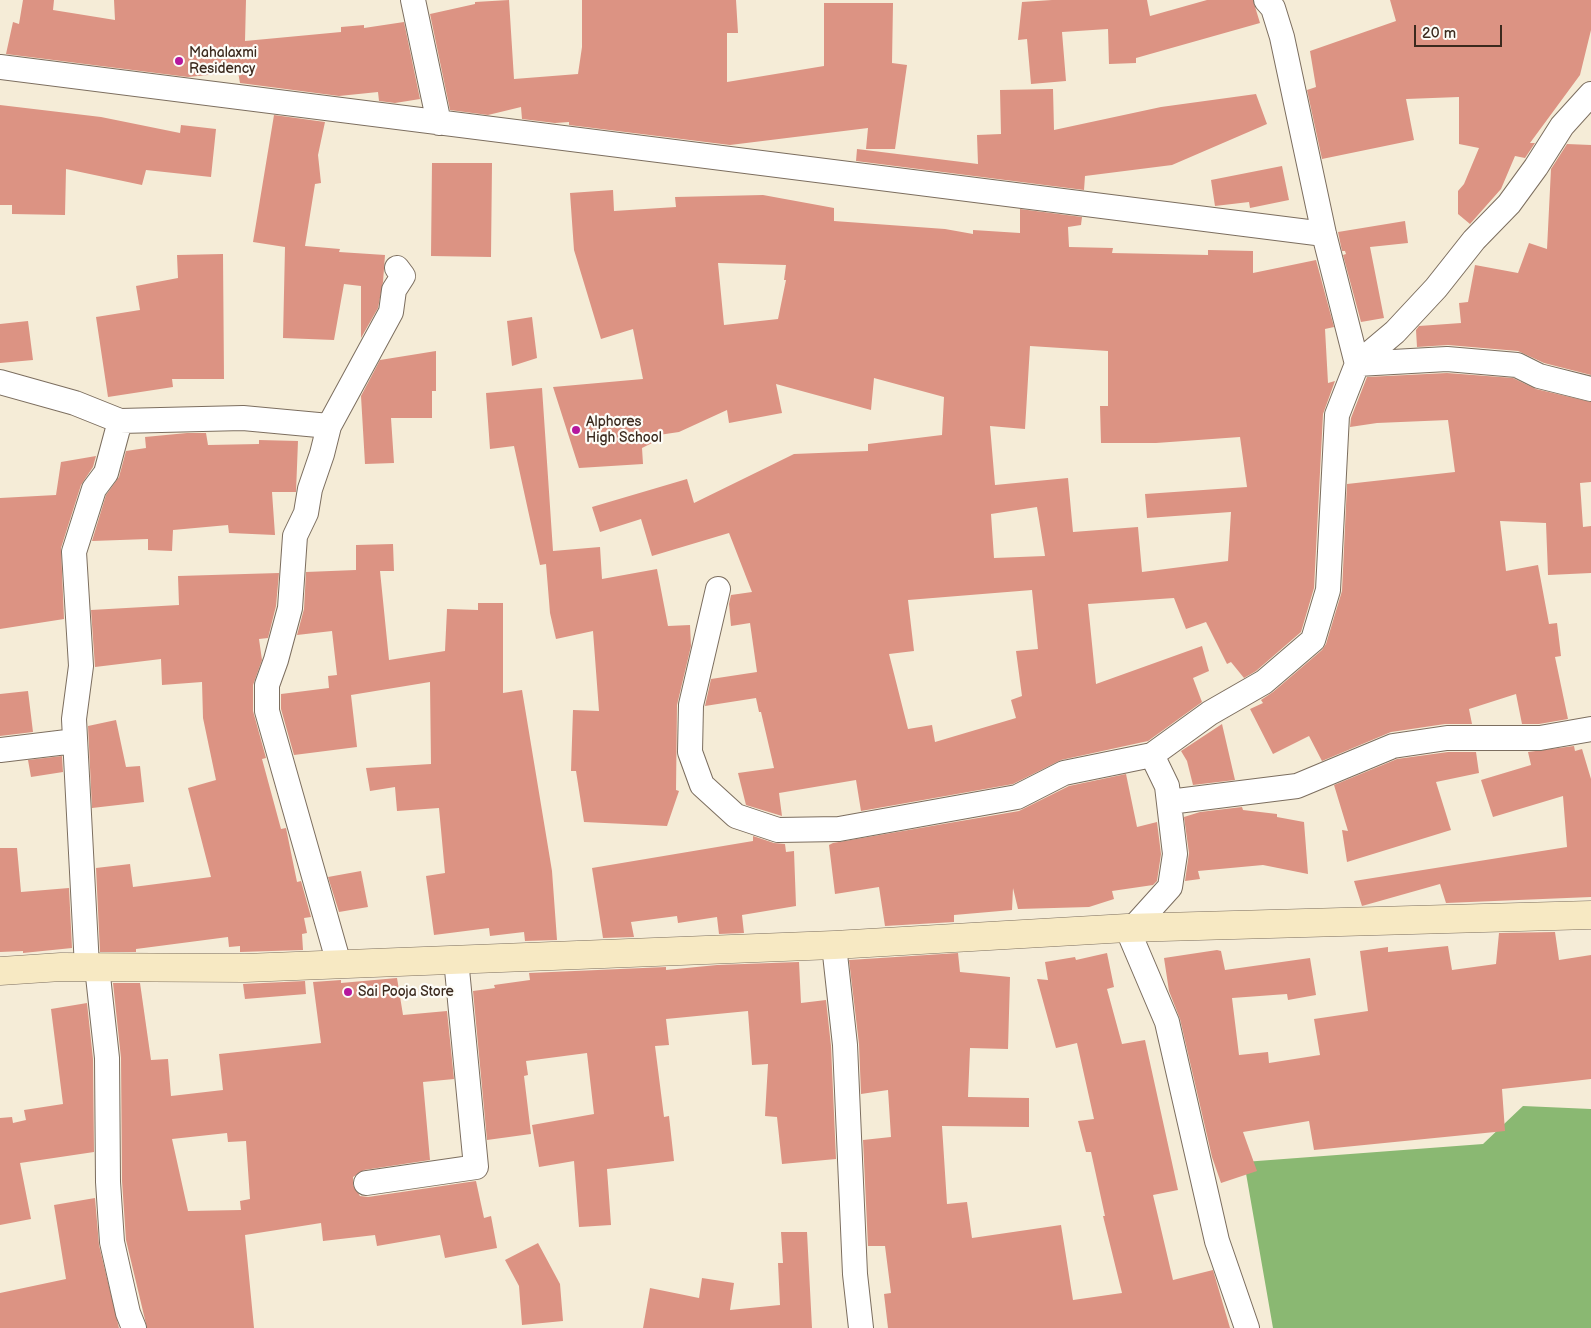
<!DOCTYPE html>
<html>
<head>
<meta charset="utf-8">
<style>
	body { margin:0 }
	#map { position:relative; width:1591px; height:1328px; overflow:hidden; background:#f5ecd7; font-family:"Balsamiq Sans",sans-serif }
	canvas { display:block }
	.scale { position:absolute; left:1414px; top:25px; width:88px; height:22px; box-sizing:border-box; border:2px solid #3b2a1e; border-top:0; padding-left:6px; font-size:15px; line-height:18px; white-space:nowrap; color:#3b2a1e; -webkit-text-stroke:4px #fdfcf7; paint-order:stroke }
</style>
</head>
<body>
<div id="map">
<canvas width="1591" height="1328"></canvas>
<div class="scale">20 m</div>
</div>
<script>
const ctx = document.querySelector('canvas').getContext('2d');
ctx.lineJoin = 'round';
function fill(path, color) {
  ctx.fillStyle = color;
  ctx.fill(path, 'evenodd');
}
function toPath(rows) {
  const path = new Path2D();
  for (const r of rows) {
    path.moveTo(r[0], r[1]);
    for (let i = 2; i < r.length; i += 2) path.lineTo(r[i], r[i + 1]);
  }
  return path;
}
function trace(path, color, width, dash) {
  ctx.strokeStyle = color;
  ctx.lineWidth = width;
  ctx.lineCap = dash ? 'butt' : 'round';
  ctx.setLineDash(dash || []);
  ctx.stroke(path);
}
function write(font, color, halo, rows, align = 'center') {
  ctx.font = font + ' "Balsamiq Sans",sans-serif';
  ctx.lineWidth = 4.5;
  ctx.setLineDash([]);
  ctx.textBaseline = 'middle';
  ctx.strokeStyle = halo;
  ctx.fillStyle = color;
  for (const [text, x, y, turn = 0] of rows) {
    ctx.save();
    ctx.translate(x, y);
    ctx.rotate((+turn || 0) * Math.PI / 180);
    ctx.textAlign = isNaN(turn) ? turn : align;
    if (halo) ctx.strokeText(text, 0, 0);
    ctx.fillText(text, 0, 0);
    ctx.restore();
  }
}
fill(toPath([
	[1523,1106,1591,1109,1591,1328,1273,1328,1244,1162,1483,1144]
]), '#8ab872');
fill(toPath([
	[23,0,54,0,53,10,115,20,114,0,246,0,245,41,341,32,341,27,364,25,364,28,404,22,420,99,395,103,379,101,378,92,339,96,240,83,238,72,188,77,6,54,13,22,19,24],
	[509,0,514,79,578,74,582,47,582,0,736,0,738,33,727,33,727,82,824,66,824,3,893,3,892,63,907,65,895,149,866,149,868,128,730,145,569,125,569,122,555,123,522,119,521,107,488,115,450,110,430,14,475,4,475,2],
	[1052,0,1147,0,1150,16,1207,0,1253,0,1260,23,1136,58,1136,63,1109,64,1108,29,1062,32,1066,81,1031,84,1027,39,1018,40,1022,2],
	[1390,0,1591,0,1591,30,1580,75,1530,143,1535,143,1525,158,1515,156,1501,189,1470,224,1458,214,1458,191,1464,184,1479,148,1459,144,1459,97,1406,99,1414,140,1322,159,1307,90,1316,87,1310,51,1396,21],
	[1053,89,1054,130,1161,107,1256,94,1267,124,1172,165,1085,176,1084,190,856,161,857,149,978,164,977,135,1001,134,1000,90],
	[0,105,101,117,180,133,181,125,216,129,211,177,146,170,142,185,66,169,65,215,12,214,12,205,0,205],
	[274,115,325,122,318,155,321,183,315,184,305,246,340,249,339,252,385,255,383,282,378,308,361,338,361,286,344,284,334,340,283,338,285,247,253,242],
	[1567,144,1591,145,1591,375,1544,363,1518,351,1448,345,1417,347,1416,330,1419,326,1461,323,1459,303,1468,302,1475,265,1518,273,1529,243,1547,249,1551,169],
	[432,163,492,163,491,257,431,256],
	[1282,166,1289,200,1250,208,1249,202,1215,206,1211,180],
	[613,190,614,211,676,207,675,197,763,195,834,208,834,221,945,229,973,234,973,230,1020,233,1020,209,1082,217,1081,225,1068,227,1069,247,1113,248,1112,253,1208,255,1208,250,1253,251,1253,273,1316,260,1334,327,1325,329,1328,383,1335,381,1323,414,1314,588,1301,632,1256,671,1244,678,1231,662,1227,664,1206,622,1186,629,1174,598,1088,604,1096,684,1202,646,1209,671,1193,678,1202,702,1148,741,1061,760,1013,784,861,811,856,780,779,793,782,816,746,805,738,773,774,768,761,712,759,712,756,698,705,706,711,679,757,672,750,623,731,626,729,604,731,595,752,592,729,533,652,556,641,519,600,532,592,507,687,479,694,503,794,454,868,451,868,444,942,435,944,397,874,378,871,410,776,384,782,413,729,423,727,410,679,432,652,436,652,443,642,448,643,464,579,468,553,387,643,379,633,329,601,339,574,250,570,193],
	[718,263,786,265,784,280,786,280,778,319,724,325],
	[1030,346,1108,351,1108,406,1100,406,1101,443,1156,443,1240,437,1247,487,1145,494,1147,518,1231,512,1228,561,1142,572,1138,527,1073,532,1068,478,995,485,990,426,1025,429],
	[1037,507,1045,556,994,558,991,514],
	[1032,590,1038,649,1016,651,1022,696,1011,700,1016,718,935,742,932,725,908,729,889,654,914,651,908,600],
	[1405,221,1408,243,1370,247,1384,318,1361,322,1343,255,1346,254,1345,251,1342,251,1338,232],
	[223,254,224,379,172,379,173,387,108,397,96,317,140,310,136,286,178,278,177,255],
	[532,317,537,358,512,366,507,321],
	[28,321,33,360,0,363,0,324],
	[436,351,436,391,432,391,432,418,391,418,394,463,365,464,361,396,380,360],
	[1447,373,1513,378,1536,389,1591,402,1591,482,1580,483,1583,527,1591,526,1591,573,1548,575,1546,523,1500,521,1506,571,1538,565,1549,624,1557,623,1561,656,1555,657,1568,719,1539,724,1522,724,1516,694,1469,709,1472,724,1445,724,1391,732,1322,761,1309,736,1273,754,1250,709,1263,703,1261,700,1273,692,1322,650,1326,644,1342,591,1347,484,1455,472,1448,420,1377,423,1350,427,1351,418,1367,377],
	[542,388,553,551,600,547,602,579,657,569,668,626,690,625,691,646,677,705,676,790,679,791,667,826,584,822,576,771,571,771,573,710,599,711,593,631,556,639,550,613,546,564,540,565,514,446,490,449,486,393],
	[187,433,206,433,208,445,259,444,259,440,298,441,296,492,272,492,275,535,229,533,228,525,173,530,172,551,148,550,148,539,92,541,106,495,119,477,126,451,146,448,145,437],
	[96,456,93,467,81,485,61,548,64,619,0,629,0,498,56,495,61,462],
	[393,544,394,571,380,571,389,660,445,651,447,609,478,610,478,603,503,603,503,693,522,690,552,871,557,940,525,941,524,932,490,936,489,928,434,935,426,876,445,873,439,808,397,811,395,787,370,791,366,768,431,764,430,682,351,695,357,747,294,755,281,709,281,694,329,688,328,676,337,675,332,631,297,635,304,609,306,572,356,570,356,545],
	[279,573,276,606,268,638,259,639,262,660,253,685,253,711,266,758,262,759,281,829,286,828,297,882,301,881,311,917,304,918,307,933,302,934,303,950,240,952,240,946,229,947,228,937,136,949,136,952,100,952,96,868,130,864,133,887,211,877,188,788,216,780,203,718,202,682,162,685,161,659,95,667,91,610,179,605,178,576],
	[28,691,33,732,0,736,0,694],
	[116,720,126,767,140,766,144,802,92,808,88,726],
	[1222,724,1235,780,1193,785,1187,761,1181,751],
	[1574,746,1575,751,1582,749,1591,779,1591,897,1446,903,1440,884,1362,906,1354,881,1567,847,1563,796,1493,817,1481,780,1531,765,1528,752],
	[1448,752,1476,752,1479,773,1436,782,1451,830,1347,862,1342,830,1348,831,1334,785,1397,759],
	[62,756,63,772,31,777,28,760],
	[1126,774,1137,827,1157,822,1161,854,1157,881,1153,885,1112,891,1114,899,1089,907,1018,909,1013,888,1012,910,954,915,954,922,885,926,879,887,835,894,829,845,833,843,1019,811,1069,786],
	[1242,807,1243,810,1277,814,1277,817,1304,822,1308,874,1263,865,1198,871,1200,879,1185,881,1189,853,1184,817,1200,812],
	[753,836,774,843,785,844,786,852,794,851,796,906,742,915,744,933,719,934,717,917,678,923,677,916,631,922,634,937,603,938,592,868,753,841],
	[0,848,17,848,21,892,69,888,72,948,23,953,23,951,0,952],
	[361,871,368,907,339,912,328,877],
	[1555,932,1559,960,1591,955,1591,1079,1502,1089,1505,1131,1314,1150,1309,1121,1243,1132,1257,1171,1221,1183,1212,1157,1180,1019,1169,991,1164,958,1217,950,1221,951,1225,970,1310,958,1316,995,1288,1000,1287,994,1232,998,1239,1055,1268,1052,1269,1063,1320,1055,1314,1019,1368,1011,1360,951,1388,947,1388,952,1448,946,1452,970,1496,964,1499,933],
	[958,953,960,972,1010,977,1008,1049,970,1048,968,1097,1029,1098,1029,1127,942,1126,947,1204,967,1202,972,1238,1061,1225,1073,1300,1122,1293,1103,1216,1105,1216,1091,1152,1086,1152,1078,1121,1094,1119,1077,1043,1056,1048,1037,979,1048,980,1045,962,1075,957,1076,960,1107,953,1114,987,1107,989,1122,1044,1145,1040,1178,1190,1153,1195,1173,1280,1213,1270,1230,1328,888,1328,884,1294,891,1293,885,1246,868,1246,863,1140,891,1137,888,1090,861,1094,859,1044,849,960],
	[799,962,801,1003,826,1000,831,1046,836,1159,782,1164,777,1117,765,1116,768,1064,752,1065,748,1011,666,1019,669,1045,655,1046,664,1117,669,1116,674,1161,607,1169,611,1225,579,1227,574,1161,539,1167,532,1125,594,1114,587,1053,526,1061,528,1075,524,1076,531,1134,487,1140,473,991,495,988,494,985,530,980,529,973,666,967,666,970,717,965],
	[397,978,403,1015,447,1011,454,1079,423,1082,430,1160,364,1170,353,1177,353,1185,360,1196,368,1197,476,1181,484,1218,491,1216,497,1248,445,1258,440,1235,377,1246,375,1235,323,1241,321,1223,245,1235,254,1328,147,1328,126,1240,122,1181,121,1058,113,983,140,983,151,1060,168,1059,171,1096,223,1090,219,1054,321,1043,313,982,341,980,341,983],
	[227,1133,228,1142,246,1141,250,1199,240,1201,241,1210,188,1211,172,1139],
	[305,981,306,994,245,999,243,984],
	[87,1003,93,1059,94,1152,20,1163,31,1219,0,1225,0,1118,12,1117,13,1123,26,1120,24,1110,63,1104,51,1009],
	[95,1198,99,1245,119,1328,0,1328,0,1293,66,1279,54,1205],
	[781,1232,807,1232,812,1328,643,1328,650,1288,699,1298,702,1278,734,1283,730,1310,780,1305,778,1263,783,1263],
	[538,1243,560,1284,563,1321,522,1325,519,1286,505,1260]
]), '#dc9383');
const street = toPath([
	[413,0,439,123],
	[1266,0,1273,8,1282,37,1324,234,1357,364,1447,359,1517,365,1539,376,1591,389],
	[0,67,1324,234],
	[0,382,75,403,120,421],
	[718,589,691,705,690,752,702,785,736,816,778,830,839,829,1017,797,1064,773,1152,755],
	[0,750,75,741],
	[1169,802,1297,786,1393,746,1447,738,1540,738,1591,729],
	[1127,928,1167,1022,1217,1241,1247,1328],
	[1133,928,1170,887,1175,854,1167,786,1152,755,1210,713,1264,682,1313,640,1328,590,1337,415,1357,364,1395,332,1436,288,1474,240,1509,204,1536,167,1562,126,1591,94],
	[834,945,845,1045,855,1274,861,1328],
	[339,964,267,711,267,685,276,660,290,608,295,536,306,513,310,489,322,454,329,426,391,312,394,290,403,276,397,268],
	[87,967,74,719,81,666,74,552,94,489,106,473,120,421,243,418,329,426],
	[97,967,107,1058,108,1182,112,1242,128,1313,134,1328],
	[366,1183,476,1167,456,959]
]);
const secondary = toPath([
	[0,971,61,967,245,968,834,945,1127,928,1591,915]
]);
trace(street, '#7c6e5f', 26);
trace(secondary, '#7c6e5f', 29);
trace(street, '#fff', 24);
trace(secondary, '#f7e9c3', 28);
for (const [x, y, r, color] of [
	[179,61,5,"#b5179e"],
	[576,430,5,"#b5179e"],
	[348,992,5,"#b5179e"]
]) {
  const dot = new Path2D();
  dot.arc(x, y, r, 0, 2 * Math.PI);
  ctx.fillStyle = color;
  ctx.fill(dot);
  trace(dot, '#fdfcf7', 2);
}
write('14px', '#3b2a1e', '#fdfcf7', [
	["Mahalaxmi",189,53],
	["Residency",189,69],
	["Alphores",586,422],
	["High School",586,438],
	["Sai Pooja Store",358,992]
], 'left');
</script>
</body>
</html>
